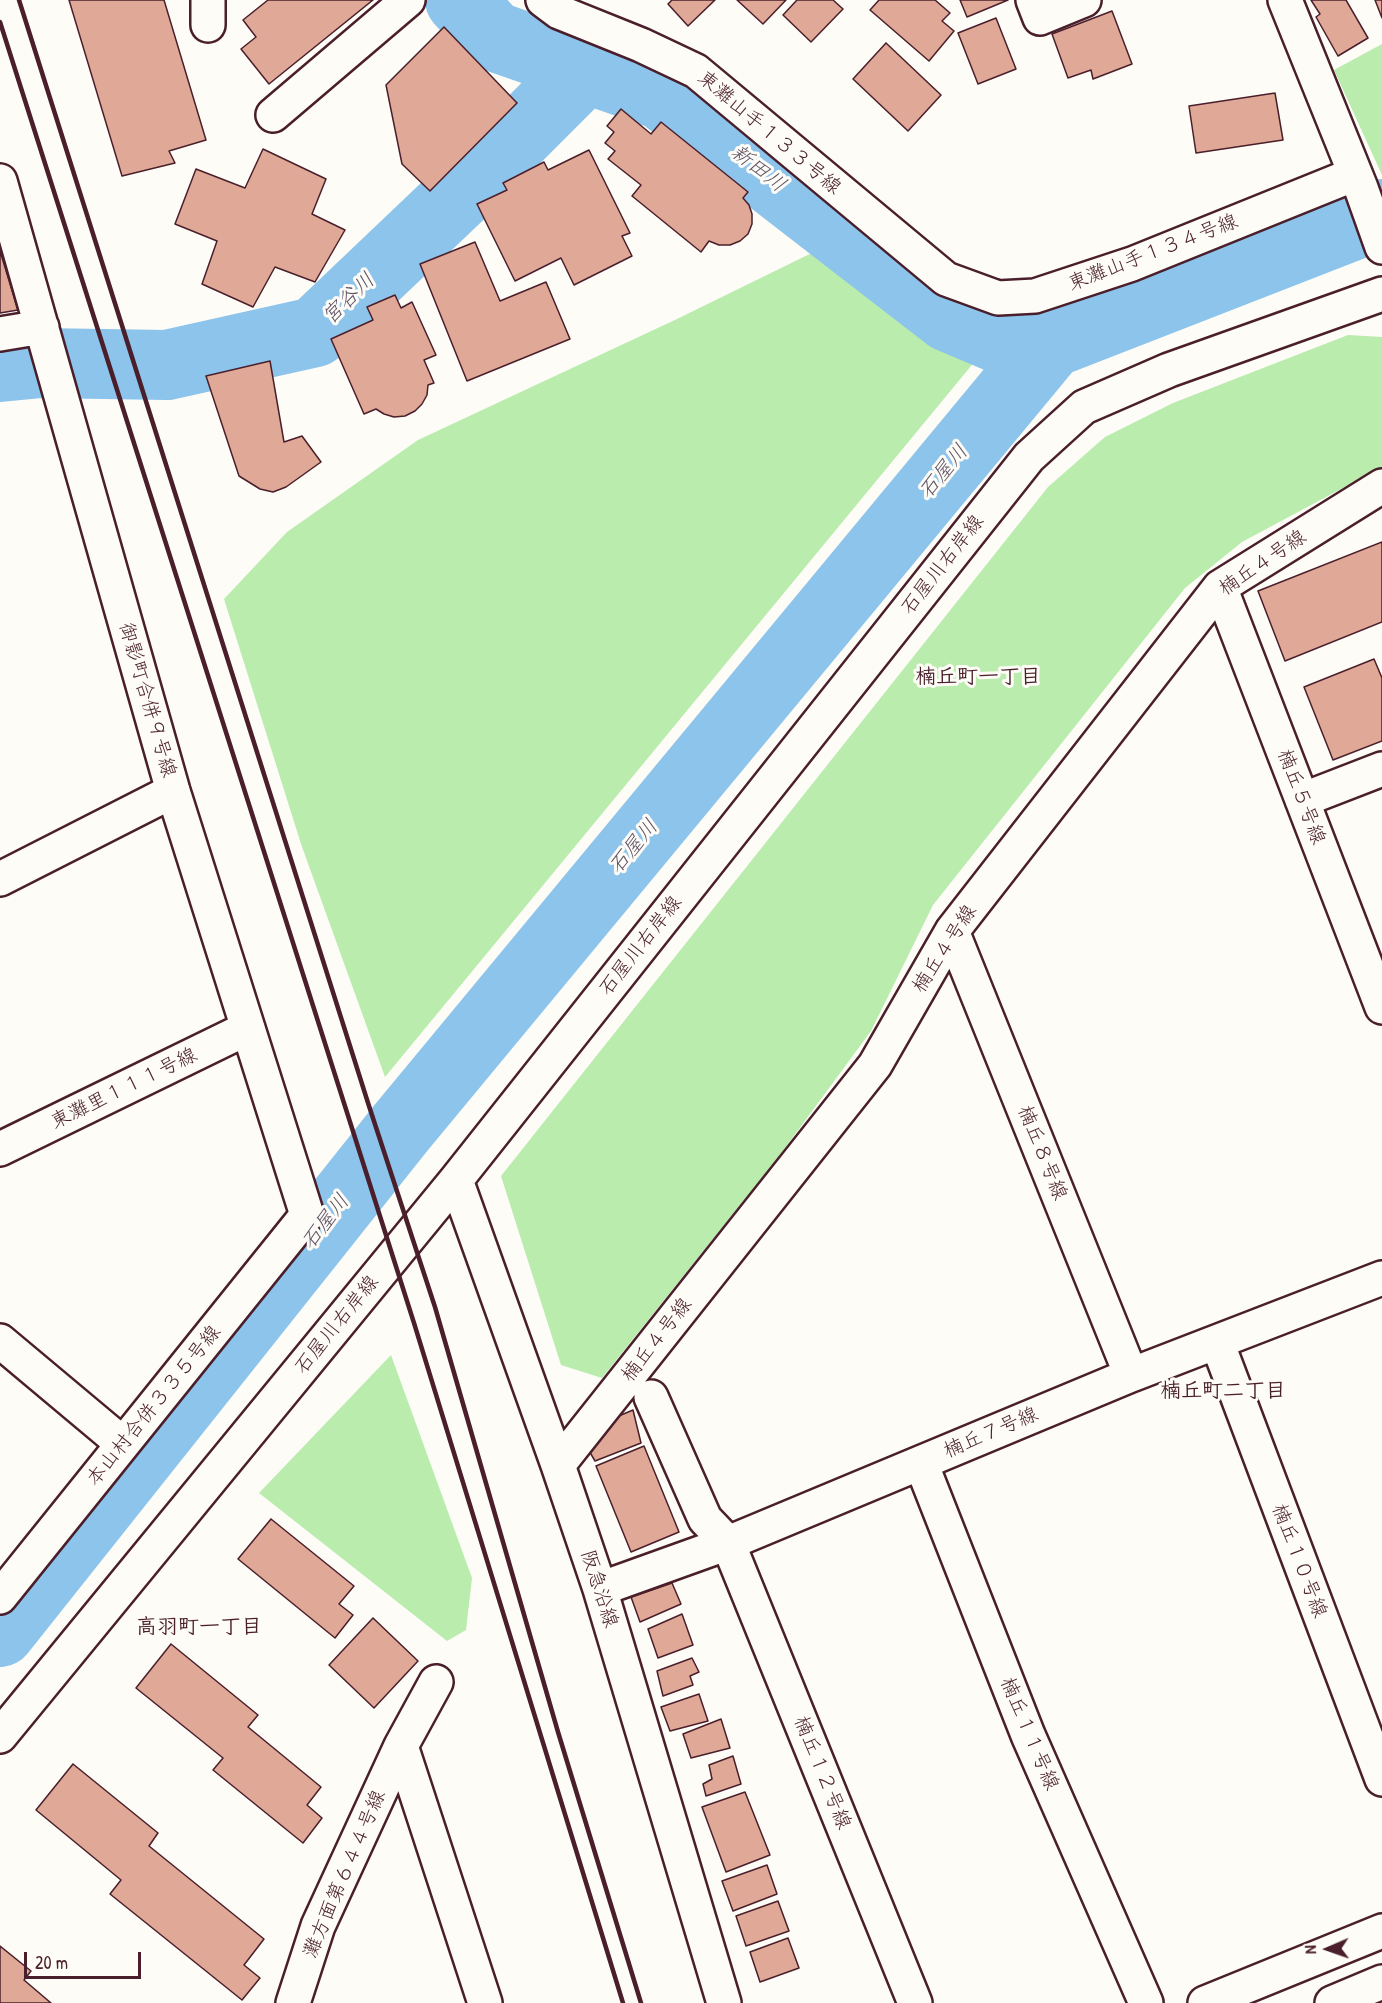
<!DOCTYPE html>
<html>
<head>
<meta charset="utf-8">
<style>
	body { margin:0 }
	#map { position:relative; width:1382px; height:2003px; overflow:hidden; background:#fdfcf7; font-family:"Patrick Hand",sans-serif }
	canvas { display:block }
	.north { position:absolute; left:1298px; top:1919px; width:60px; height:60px; -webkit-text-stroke:4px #fdfcf7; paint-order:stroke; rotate:268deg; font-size:16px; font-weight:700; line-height:24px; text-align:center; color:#4a1f2b }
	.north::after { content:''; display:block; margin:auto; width:21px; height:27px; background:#4a1f2b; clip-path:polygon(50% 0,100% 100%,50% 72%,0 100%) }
	.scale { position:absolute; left:24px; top:1952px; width:117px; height:27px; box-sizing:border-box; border:3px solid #4a1f2b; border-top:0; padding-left:8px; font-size:18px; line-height:21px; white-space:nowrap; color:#4a1f2b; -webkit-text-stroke:4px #fdfcf7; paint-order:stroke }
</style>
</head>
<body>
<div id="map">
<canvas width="1382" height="2003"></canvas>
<div class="north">N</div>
<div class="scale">20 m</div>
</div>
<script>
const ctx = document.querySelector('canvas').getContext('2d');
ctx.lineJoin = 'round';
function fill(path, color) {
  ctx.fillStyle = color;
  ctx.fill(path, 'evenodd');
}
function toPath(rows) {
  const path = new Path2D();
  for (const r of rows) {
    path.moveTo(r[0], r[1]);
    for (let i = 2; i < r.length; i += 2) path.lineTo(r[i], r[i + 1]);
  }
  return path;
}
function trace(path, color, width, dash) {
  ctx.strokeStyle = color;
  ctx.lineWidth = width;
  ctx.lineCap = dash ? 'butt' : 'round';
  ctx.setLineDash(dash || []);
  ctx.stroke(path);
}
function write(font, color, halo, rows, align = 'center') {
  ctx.font = font + ' "Patrick Hand","Klee One",sans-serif';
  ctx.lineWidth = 6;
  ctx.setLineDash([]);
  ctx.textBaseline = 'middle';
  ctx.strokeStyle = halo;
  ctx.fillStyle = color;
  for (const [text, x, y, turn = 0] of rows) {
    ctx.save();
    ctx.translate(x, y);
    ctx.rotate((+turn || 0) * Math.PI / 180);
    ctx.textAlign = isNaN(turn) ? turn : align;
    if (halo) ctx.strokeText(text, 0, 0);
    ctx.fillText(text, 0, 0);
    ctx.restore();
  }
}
fill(toPath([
	[1382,44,1382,175,1334,70],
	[826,246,938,326,985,349,385,1077,301,844,224,599,287,532,418,440,677,319],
	[1348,335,1382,337,1382,467,1242,542,1185,588,933,905,871,1031,779,1156,602,1378,561,1365,501,1176,1048,487,1105,437,1173,403],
	[391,1355,472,1578,466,1630,447,1641,259,1493]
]), '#b9ecad');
trace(toPath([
	[460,0,493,36,662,95,949,317,1001,339,1051,343],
	[0,367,41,363,167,365,315,332,459,195,585,69],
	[0,1632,400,1129,1051,343,1382,214]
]), '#8dc4eb', 70);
const building = toPath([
	[69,0,164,0,206,140,169,151,175,163,122,176,69,0],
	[268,0,373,0,269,84,241,49,256,37,243,20,268,0],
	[672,0,715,0,688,26,668,4,672,0],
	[737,0,786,0,763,24,737,0],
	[797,0,833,0,843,9,811,42,783,15,797,0],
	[879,0,935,0,950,13,942,21,954,31,929,61,870,10,879,0],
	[960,0,1008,0,967,17,960,0],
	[1311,0,1346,0,1368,38,1338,56,1316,17,1320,14,1311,0],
	[1375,0,1382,0,1382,18,1375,0],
	[1112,11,1132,64,1093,79,1091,70,1068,78,1052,34,1112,11],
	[996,18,1016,69,978,84,958,33,996,18],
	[444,27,517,103,430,191,402,164,386,85,444,27],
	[886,43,941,95,908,131,853,79,886,43],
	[1275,93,1283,140,1196,153,1189,106,1275,93],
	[621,109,651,134,661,122,748,192,743,198,749,205,752,214,752,224,748,234,740,241,730,245,719,245,709,241,701,252,632,196,641,185,608,159,615,151,605,143,614,132,607,126,621,109],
	[263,149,326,179,312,214,345,230,315,282,275,267,253,307,202,284,217,241,175,224,196,169,245,188,263,149],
	[589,150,630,233,622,236,632,256,574,285,561,258,515,281,477,204,507,190,503,183,544,162,548,170,589,150],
	[475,242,500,301,546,282,570,339,467,381,420,264,475,242],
	[0,251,18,310,0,313,0,251],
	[395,295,401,308,412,302,436,355,424,360,434,383,428,385,427,395,422,404,415,411,405,416,394,417,384,414,376,409,364,414,331,339,373,320,367,307,395,295],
	[270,361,284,442,302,436,321,462,286,487,273,492,260,489,239,476,206,376,270,361],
	[1382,542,1382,622,1285,661,1258,591,1382,542],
	[1374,659,1382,678,1382,741,1333,760,1304,687,1374,659],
	[633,1410,641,1443,595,1461,588,1449,607,1421,633,1410],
	[644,1446,679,1532,631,1552,596,1466,644,1446],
	[271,1519,354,1586,339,1604,353,1615,335,1638,238,1559,271,1519],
	[672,1583,681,1604,640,1622,631,1597,672,1583],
	[682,1614,693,1645,658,1658,648,1629,682,1614],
	[373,1618,418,1661,374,1708,329,1665,373,1618],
	[171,1644,258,1715,248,1727,321,1787,307,1805,322,1818,303,1843,213,1770,223,1758,136,1688,171,1644],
	[692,1658,699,1672,690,1676,693,1685,663,1696,657,1671,692,1658],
	[699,1694,708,1721,670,1731,661,1707,699,1694],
	[721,1719,730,1748,691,1758,683,1734,721,1719],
	[733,1756,741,1784,706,1796,703,1784,712,1779,709,1765,733,1756],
	[73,1764,158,1833,149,1846,264,1939,244,1965,260,1978,242,2000,110,1894,121,1880,36,1810,73,1764],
	[745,1792,770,1855,726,1872,702,1807,745,1792],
	[767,1865,777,1894,733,1911,722,1881,767,1865],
	[778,1901,789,1931,746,1946,736,1916,778,1901],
	[788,1938,799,1968,760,1982,750,1952,788,1938],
	[0,1946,31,1971,24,1980,51,2003,0,2003,0,1946]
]);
fill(building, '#dfa897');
trace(building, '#4a1f2b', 1.5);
const minor = toPath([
	[208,0,208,25],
	[543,0,559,12,641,45,696,71,946,279,998,298,1035,296,1132,264,1355,174],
	[1033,0,1040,18,1084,0],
	[1285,0,1361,188,1382,247],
	[273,115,408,0],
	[0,181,173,791,307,1215,0,1597],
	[0,334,42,327],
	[1220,587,1382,1007],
	[1302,800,1382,769],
	[0,879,173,791],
	[952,931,1131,1375],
	[0,1149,248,1028],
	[456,1180,558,1465,600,1589,724,2003],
	[0,1341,123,1444],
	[1217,1342,1382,1779],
	[651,1397,705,1519,728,1543,915,2003],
	[921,1463,1028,1735,1146,2003],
	[558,1465,875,1065,952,931,1220,587,1382,486],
	[600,1589,728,1543,1131,1375,1382,1278],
	[0,1736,456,1180,1029,457,1084,407,1169,370,1382,294],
	[401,1746,485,2003],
	[293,2003,318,1926,401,1746,436,1682]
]);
const major = toPath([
	[1205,2003,1382,1931],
	[1332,2003,1382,1982]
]);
trace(minor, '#4a1f2b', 38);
trace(major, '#4a1f2b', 38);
trace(minor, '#fdfcf7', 33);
trace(major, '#fdfcf7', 33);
trace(toPath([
	[19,0,369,1106,435,1307,558,1732,641,2003],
	[0,22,414,1323,623,2003]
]), '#4a1f2b', 4.5);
write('20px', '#4a1f2b', '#fdfcf7', [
	["東灘山手１３３号線",769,133,40],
	["東灘山手１３４号線",1153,253,-21],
	["楠丘４号線",1263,563,-34],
	["石屋川右岸線",943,565,-52],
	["御影町合併９号線",147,700,74],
	["楠丘５号線",1301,797,69],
	["石屋川右岸線",641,946,-52],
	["楠丘４号線",945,949,-57],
	["東灘里１１１号線",124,1089,-26],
	["楠丘８号線",1042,1153,68],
	["石屋川右岸線",337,1325,-51],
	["楠丘４号線",657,1340,-52],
	["本山村合併３３５号線",154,1406,-51],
	["楠丘７号線",991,1433,-23],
	["楠丘１０号線",1299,1561,69],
	["阪急沿線",599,1589,72],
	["楠丘１１号線",1029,1734,67],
	["楠丘１２号線",822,1773,68],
	["灘方面第６４４号線",345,1874,-67]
]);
write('italic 21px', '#5e5165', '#fdfcf7', [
	["新田川",758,169,38],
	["宮谷川",349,299,-44],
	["石屋川",944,472,-50],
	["石屋川",634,847,-50],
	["石屋川",326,1222,-52]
]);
write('bold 21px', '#4a1f2b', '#fdfcf7', [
	["楠丘町一丁目",978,677],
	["楠丘町二丁目",1223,1391],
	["高羽町一丁目",199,1627]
]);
</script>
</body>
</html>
